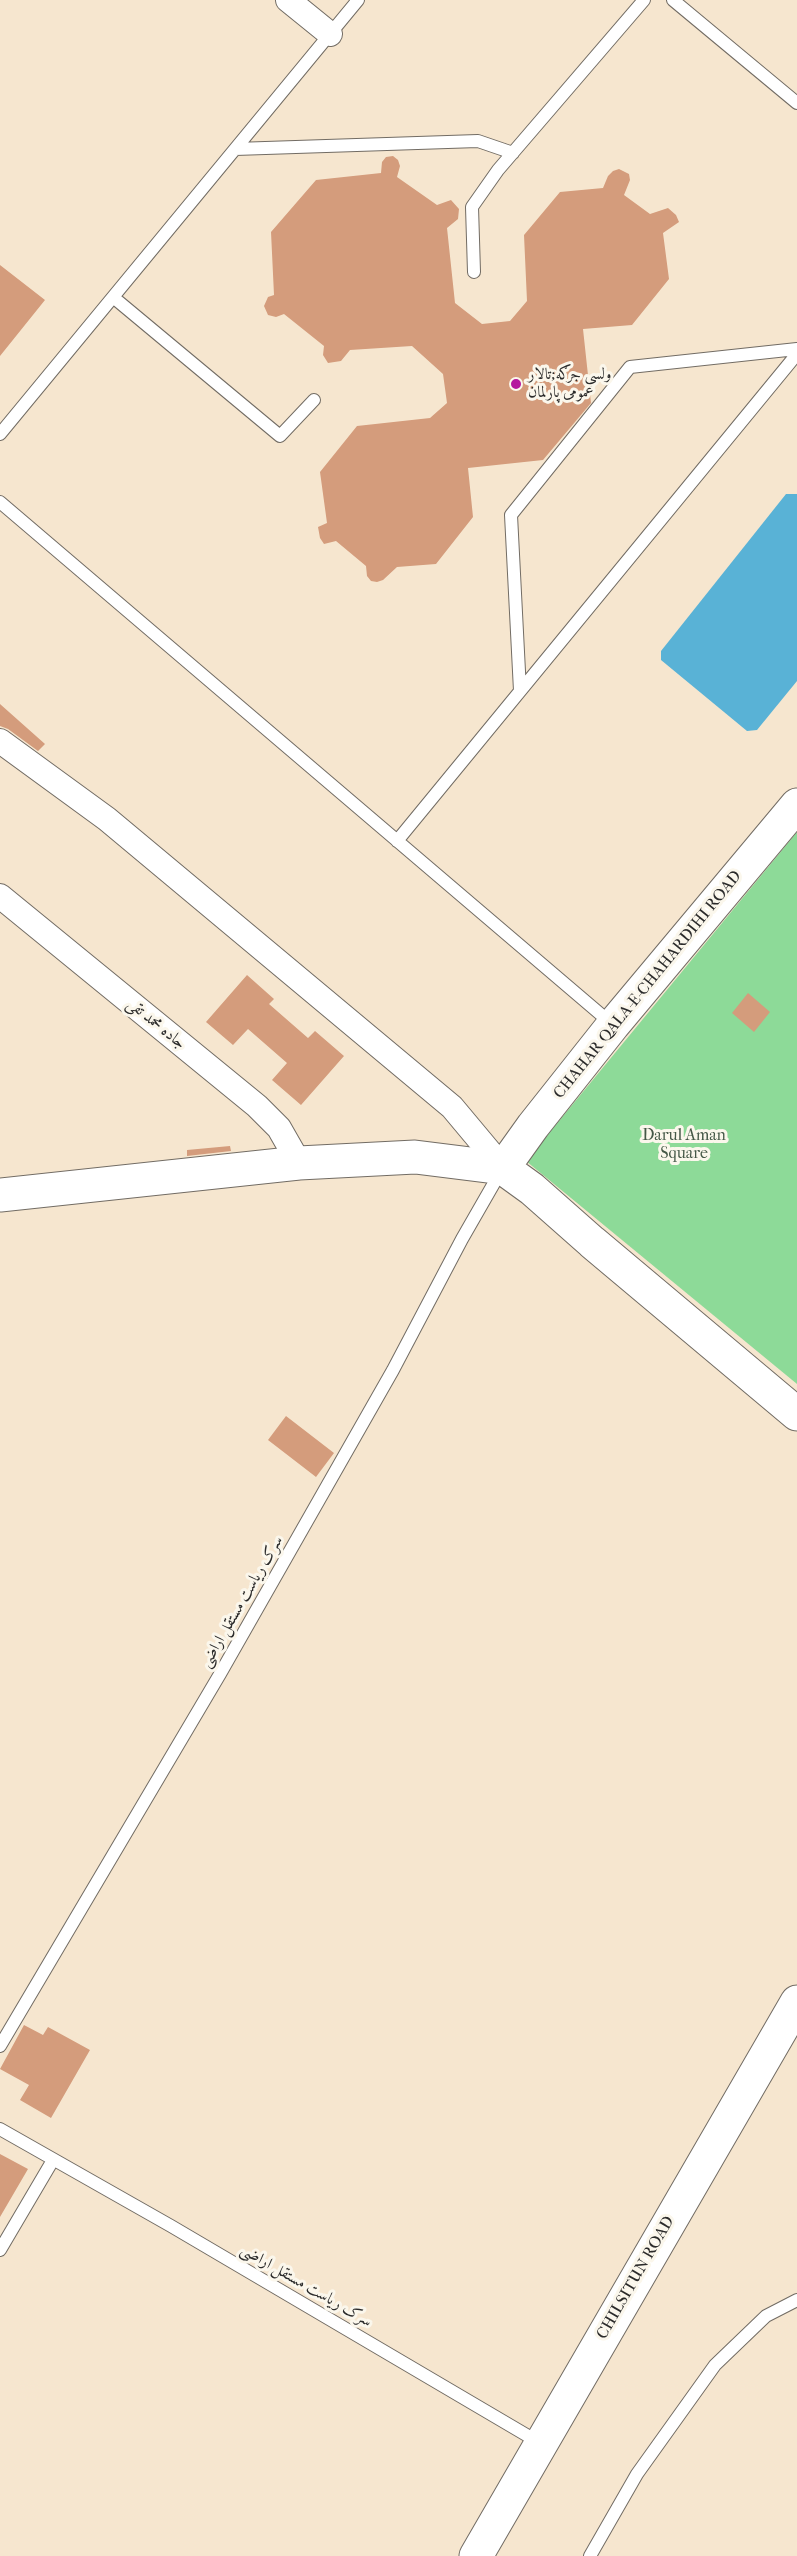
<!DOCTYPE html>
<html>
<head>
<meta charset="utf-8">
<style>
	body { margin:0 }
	canvas { display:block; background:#f6e6cf }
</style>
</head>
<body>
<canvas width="797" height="2556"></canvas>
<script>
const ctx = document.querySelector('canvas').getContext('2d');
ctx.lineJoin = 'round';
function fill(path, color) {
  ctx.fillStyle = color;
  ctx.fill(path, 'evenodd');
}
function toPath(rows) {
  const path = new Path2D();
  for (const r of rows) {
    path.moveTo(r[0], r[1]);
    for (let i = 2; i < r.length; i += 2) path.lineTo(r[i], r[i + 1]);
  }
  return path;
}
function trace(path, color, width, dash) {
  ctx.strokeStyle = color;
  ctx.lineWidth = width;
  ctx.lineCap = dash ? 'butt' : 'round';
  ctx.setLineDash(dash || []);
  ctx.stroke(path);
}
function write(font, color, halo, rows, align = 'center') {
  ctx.font = font + ' "IM FELL French Canon",Amiri,serif';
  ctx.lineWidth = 6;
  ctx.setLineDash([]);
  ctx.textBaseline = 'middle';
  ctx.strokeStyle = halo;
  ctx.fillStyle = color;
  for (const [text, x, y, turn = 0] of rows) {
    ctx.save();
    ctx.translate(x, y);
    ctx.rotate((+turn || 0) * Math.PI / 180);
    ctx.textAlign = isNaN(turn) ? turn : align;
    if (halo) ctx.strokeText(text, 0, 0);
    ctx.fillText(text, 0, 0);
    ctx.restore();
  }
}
fill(toPath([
	[797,832,797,1384,526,1161]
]), '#8dda98');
fill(toPath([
	[786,494,797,494,797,681,757,730,747,731,661,660,661,651]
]), '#59b2d6');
fill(toPath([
	[393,156,398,160,400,166,397,177,437,205,451,200,459,209,458,219,447,228,455,303,482,324,510,321,527,301,524,235,560,192,603,188,608,176,613,171,619,169,629,174,630,180,624,195,650,214,668,208,676,215,679,222,663,233,669,279,632,325,583,329,591,403,543,460,468,468,473,517,436,564,397,567,383,580,377,582,371,581,367,576,366,566,336,541,324,544,320,538,318,527,327,523,320,472,357,426,430,418,447,403,443,374,412,346,350,350,341,361,328,363,323,355,324,346,284,314,276,317,268,315,264,306,268,297,274,295,271,232,316,180,381,173,382,162,386,157],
	[0,265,45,300,0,356],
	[0,704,45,744,38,751,8,729,0,726],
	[247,975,274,999,269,1004,308,1038,315,1031,344,1056,301,1105,272,1080,287,1063,248,1029,233,1045,206,1022],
	[748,993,770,1012,754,1032,732,1013],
	[230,1146,231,1151,187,1156,187,1150],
	[286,1416,334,1453,316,1477,268,1440],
	[24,2025,43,2035,48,2027,90,2050,51,2118,20,2100,29,2085,0,2069],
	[0,2154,28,2169,0,2217]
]), '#d49c7c');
const lane = toPath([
	[673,0,797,103],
	[235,149,478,141,513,153],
	[474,272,472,207,498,170,644,0],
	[113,297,280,436,314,400],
	[0,434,358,0],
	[0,502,612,1024],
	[520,691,511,515,630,367,797,349],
	[397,841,797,354],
	[0,2046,220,1674,393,1370,462,1239,501,1171],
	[0,2129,171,2226,540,2443],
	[0,2250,53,2160],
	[590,2556,637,2474,715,2365,766,2316,797,2300]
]);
const street = toPath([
	[288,0,330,34],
	[0,741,107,819,452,1107,503,1168],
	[0,896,257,1106,279,1128,299,1163]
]);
const secondary = toPath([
	[503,1168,533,1126,613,1025,797,805],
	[0,1195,299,1163,415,1157,503,1168,532,1189,592,1242,797,1414],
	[476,2556,797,2002]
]);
trace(lane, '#726c64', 14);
trace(street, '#726c64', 26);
trace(secondary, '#726c64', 35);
trace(lane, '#fff', 12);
trace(street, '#fff', 24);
trace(secondary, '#fff', 33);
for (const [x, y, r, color] of [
	[516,384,6,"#b5179e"]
]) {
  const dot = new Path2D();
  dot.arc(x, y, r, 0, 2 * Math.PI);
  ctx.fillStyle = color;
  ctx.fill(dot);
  trace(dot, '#fbf7ec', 2);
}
write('16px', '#2b2b2b', '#fbf7ec', [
	["ولسي جرګه;تالار",528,375],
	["عمومی پارلمان",528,393]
], 'left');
write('16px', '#2b2b2b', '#fbf7ec', [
	["CHAHAR QALA-E-CHAHARDIHI ROAD",648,985,-51],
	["جاده محمد تقی",156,1024,39],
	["سرک ریاست مستقل اراضی",242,1602,-60],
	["CHILSITUN ROAD",636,2278,-60],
	["سرک ریاست مستقل اراضی",306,2286,30]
]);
write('16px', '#445746', '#fbf7ec', [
	["Darul Aman",684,1136],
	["Square",684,1154]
]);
</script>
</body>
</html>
